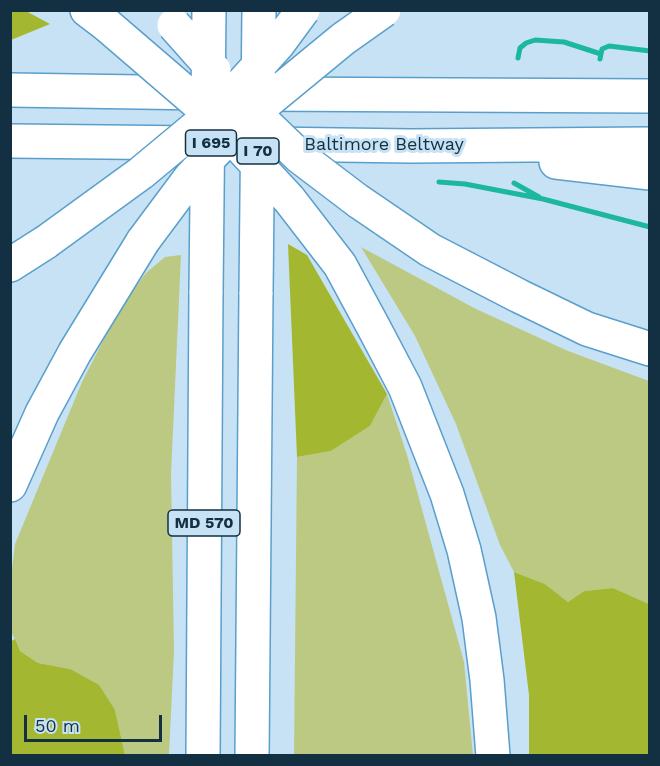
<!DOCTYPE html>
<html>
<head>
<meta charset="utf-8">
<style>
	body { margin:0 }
	#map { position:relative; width:660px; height:766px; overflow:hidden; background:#c7e2f5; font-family:"Work Sans",sans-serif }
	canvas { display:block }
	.frame { position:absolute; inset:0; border:12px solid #133042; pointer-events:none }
	.scale { position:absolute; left:24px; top:715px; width:138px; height:27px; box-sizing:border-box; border:3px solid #133042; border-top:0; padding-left:8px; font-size:18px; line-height:21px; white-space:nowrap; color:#133042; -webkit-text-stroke:4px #c7e2f5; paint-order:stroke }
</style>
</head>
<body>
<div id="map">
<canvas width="660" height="766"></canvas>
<div class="frame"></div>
<div class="scale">50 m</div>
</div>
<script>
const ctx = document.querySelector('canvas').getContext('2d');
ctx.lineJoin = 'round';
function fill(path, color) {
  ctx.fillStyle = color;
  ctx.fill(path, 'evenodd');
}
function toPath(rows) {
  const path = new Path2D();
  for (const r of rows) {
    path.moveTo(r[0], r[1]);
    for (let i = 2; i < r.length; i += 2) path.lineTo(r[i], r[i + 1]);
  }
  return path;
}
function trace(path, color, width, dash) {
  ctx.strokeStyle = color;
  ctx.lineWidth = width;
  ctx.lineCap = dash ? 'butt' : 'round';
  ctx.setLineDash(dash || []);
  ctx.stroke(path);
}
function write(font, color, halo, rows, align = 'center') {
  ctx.font = font + ' "Work Sans",sans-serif';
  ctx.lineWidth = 6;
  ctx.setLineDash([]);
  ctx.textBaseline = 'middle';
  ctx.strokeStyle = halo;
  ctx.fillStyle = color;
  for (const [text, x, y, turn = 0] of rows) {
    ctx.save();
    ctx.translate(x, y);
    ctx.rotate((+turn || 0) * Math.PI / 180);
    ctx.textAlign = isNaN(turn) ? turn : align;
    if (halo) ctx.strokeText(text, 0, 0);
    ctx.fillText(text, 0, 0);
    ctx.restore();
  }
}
fill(toPath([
	[361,247,476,309,568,351,649,381,649,604,613,588,584,591,568,602,545,584,514,572,500,545,456,424,415,336],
	[181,255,171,474,174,651,169,755,125,755,115,710,70,669,38,663,20,651,11,631,10,586,15,544,82,382,122,304,146,273,165,257],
	[387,394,407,455,464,662,473,755,294,756,297,457,331,451,370,426]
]), '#bbc982');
fill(toPath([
	[11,10,26,11,50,24,11,40],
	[288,244,307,255,387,394,370,426,331,451,297,457],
	[514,572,545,584,568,602,584,591,613,588,649,604,649,755,529,755,529,695],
	[15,639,20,651,38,663,70,669,99,685,115,710,125,755,11,755,10,642]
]), '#a3b730');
trace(toPath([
	[518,58,520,48,526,43,535,40,564,42,601,54],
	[600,59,602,49,609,46,650,51],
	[439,182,465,184,543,199,650,227],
	[514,183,539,197]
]), '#1bb79f', 5);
const motorway = toPath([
	[87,10,108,26],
	[10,90,204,93],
	[258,94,650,96],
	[10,141,198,143],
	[267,144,411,146,650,144],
	[556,162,650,173],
	[289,199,340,265,374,328,405,387,447,494,464,550,479,618,487,680,493,756],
	[358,201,430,250,519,296,587,329,650,349],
	[10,265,46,242],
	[10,485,42,413,75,352,143,241],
	[203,756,206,291],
	[252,756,256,292]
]);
trace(motorway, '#5a9fcb', 36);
trace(motorway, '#fff', 33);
const motorwayBridge = toPath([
	[174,25,214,70],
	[108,26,208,112,289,199],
	[249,108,300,157,358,201],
	[143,241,190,178,247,118,343,39,384,10],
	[46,242,141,173,224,104,278,44,303,10],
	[206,291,209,10],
	[256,292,259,10]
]);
trace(motorwayBridge, '#5a9fcb', 36, []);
trace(motorwayBridge, '#fff', 33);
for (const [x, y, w] of [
	[211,143,51],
	[258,151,42],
	[204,523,72]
]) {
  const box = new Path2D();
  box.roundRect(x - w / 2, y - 13, w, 26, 4.5);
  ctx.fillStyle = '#c7e2f5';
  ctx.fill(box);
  trace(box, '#133042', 1.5);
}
write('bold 16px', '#133042', null, [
	["I 695",211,143],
	["I 70",258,151],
	["MD 570",204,523]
]);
write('18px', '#133042', '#c7e2f5', [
	["Baltimore Beltway",384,145]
]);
</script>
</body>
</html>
